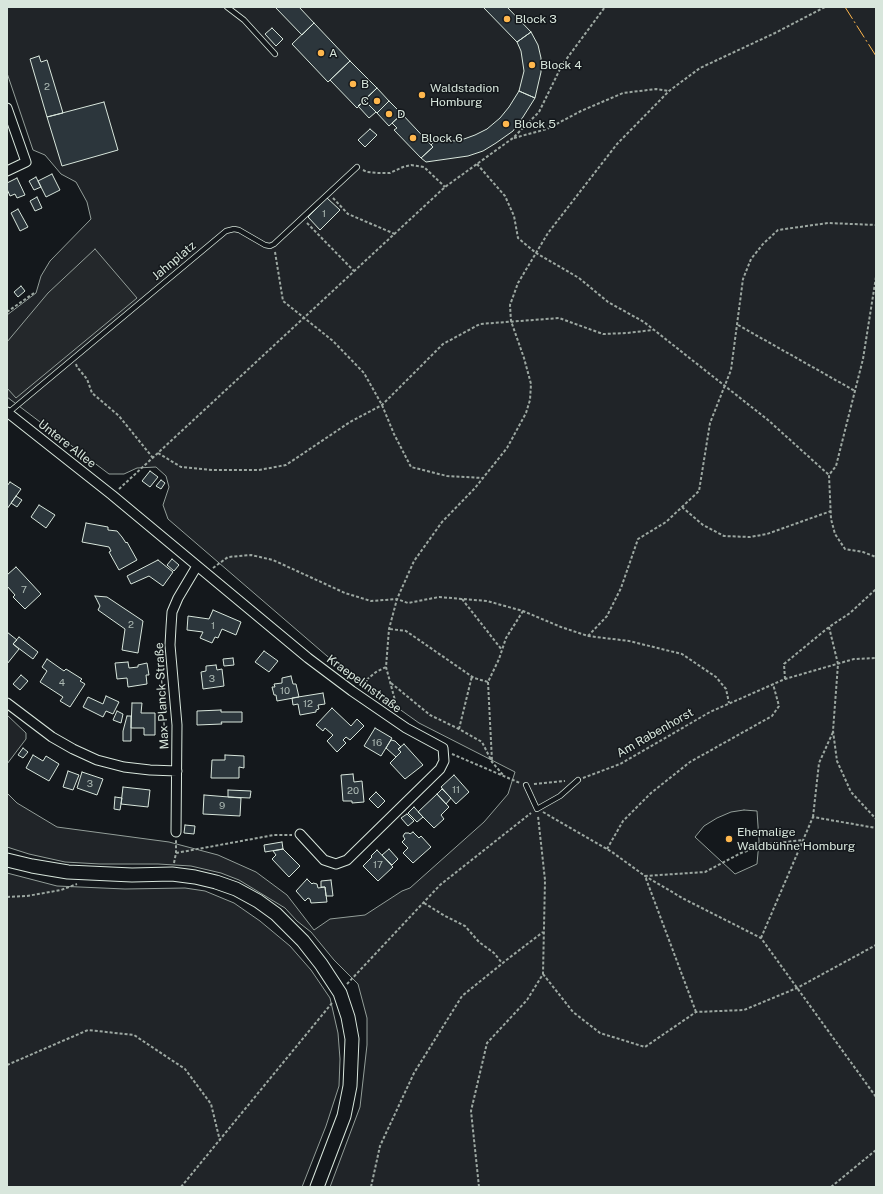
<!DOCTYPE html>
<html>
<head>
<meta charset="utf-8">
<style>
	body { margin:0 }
	#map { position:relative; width:883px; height:1194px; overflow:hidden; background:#14181c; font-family:"Public Sans",sans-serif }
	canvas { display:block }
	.frame { position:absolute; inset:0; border:8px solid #d8e6dc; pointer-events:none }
</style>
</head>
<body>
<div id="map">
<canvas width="883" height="1194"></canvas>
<div class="frame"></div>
</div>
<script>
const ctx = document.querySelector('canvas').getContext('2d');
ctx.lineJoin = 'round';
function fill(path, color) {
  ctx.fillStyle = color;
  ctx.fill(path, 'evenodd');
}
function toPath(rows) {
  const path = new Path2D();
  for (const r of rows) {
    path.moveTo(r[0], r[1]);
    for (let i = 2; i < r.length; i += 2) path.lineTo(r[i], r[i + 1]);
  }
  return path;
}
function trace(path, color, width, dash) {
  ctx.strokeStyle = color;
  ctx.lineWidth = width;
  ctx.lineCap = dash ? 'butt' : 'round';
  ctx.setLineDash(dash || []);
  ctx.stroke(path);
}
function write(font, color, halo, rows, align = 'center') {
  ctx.font = font + ' "Public Sans",sans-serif';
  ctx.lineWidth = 3;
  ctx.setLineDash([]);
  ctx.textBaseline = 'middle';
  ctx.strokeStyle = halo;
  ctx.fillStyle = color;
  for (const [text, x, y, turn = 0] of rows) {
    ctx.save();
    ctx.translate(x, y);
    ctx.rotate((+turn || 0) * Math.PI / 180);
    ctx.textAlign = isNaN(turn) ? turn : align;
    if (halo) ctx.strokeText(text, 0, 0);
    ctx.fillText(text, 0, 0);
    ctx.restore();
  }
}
const green = toPath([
	[7,7,876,7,876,1187,330,1187,360,1107,367,1045,367,1018,358,984,334,960,311,932,297,921,285,908,239,880,221,873,191,866,158,864,100,864,65,862,29,854,7,847,7,793,17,803,57,827,169,842,218,855,256,872,287,895,314,930,330,919,365,915,402,891,410,888,484,822,508,794,515,772,419,723,381,696,327,656,168,519,163,505,169,487,166,476,156,467,137,468,124,474,109,474,7,397,7,315,36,293,41,276,50,261,91,219,87,202,76,182,61,174,45,155,33,150,7,73,7,7],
	[744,810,757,811,759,841,757,864,735,874,695,837,704,826,717,818,731,812,744,810],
	[7,715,26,733,26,739,7,764,7,715],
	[7,873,57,886,125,889,185,888,205,891,234,903,260,921,290,946,311,970,330,998,338,1033,340,1059,339,1086,326,1126,302,1187,7,1187,7,873]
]);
fill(green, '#202428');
trace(green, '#939e99', 1);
const parking = toPath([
	[95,249,137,298,16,398,7,388,7,342,48,293,95,249]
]);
fill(parking, '#24282b');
trace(parking, '#939e99', 1);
const building = toPath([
	[275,7,299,7,314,23,302,35,275,7],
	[483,7,507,7,531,32,517,42,483,7],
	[314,23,350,61,328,82,292,44,314,23],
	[272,28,283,39,276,46,265,34,272,28],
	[531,32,538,45,541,58,541,72,535,98,519,91,524,71,521,51,517,42,531,32],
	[39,56,41,62,47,60,63,113,47,117,30,59,39,56],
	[350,61,377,88,357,108,330,80,350,61],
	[377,88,389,101,377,113,364,100,377,88],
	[519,91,535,98,523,117,513,131,496,143,483,151,468,156,426,162,421,158,433,147,431,145,437,139,454,141,464,139,475,135,487,129,500,118,509,107,519,91],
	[364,100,376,112,369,118,358,106,364,100],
	[389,101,402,114,389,126,377,113,389,101],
	[104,102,118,150,62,166,47,117,104,102],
	[402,114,433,147,421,158,394,130,397,128,392,123,402,114],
	[370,129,377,135,365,147,358,140,370,129],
	[52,174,60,190,46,197,38,181,52,174],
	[36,177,41,187,34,190,29,181,36,177],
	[17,178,25,195,17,198,15,194,10,196,7,189,7,183,17,178],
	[37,197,42,208,35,211,30,201,37,197],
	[327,198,340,210,320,230,308,217,327,198],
	[18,209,28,227,20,231,11,213,18,209],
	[21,286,25,291,18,297,14,292,21,286],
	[150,471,158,477,150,487,142,481,150,471],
	[161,480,165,483,161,489,156,486,161,480],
	[10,482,21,489,7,509,7,486,10,482],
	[16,496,22,500,17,507,11,503,16,496],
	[39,505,55,515,46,528,31,517,39,505],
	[86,523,108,527,108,530,117,531,122,537,126,543,127,542,137,560,119,570,109,552,111,551,109,547,82,542,86,523],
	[172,559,179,565,174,571,167,565,172,559],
	[158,560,173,572,163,586,149,576,131,584,127,576,158,560],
	[16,567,41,594,25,609,13,597,15,595,7,586,7,575,16,567],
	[95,596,107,597,143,621,138,653,122,650,125,629,98,610,100,606,95,596],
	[213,610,241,622,236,635,222,629,218,638,215,637,212,643,200,638,203,632,187,630,188,616,209,619,213,610],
	[7,632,17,640,13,644,19,649,7,664,7,632],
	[19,637,38,652,33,659,13,644,19,637],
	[264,651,278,661,269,672,255,662,264,651],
	[233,658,234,665,224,666,223,659,233,658],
	[47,659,64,671,66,669,82,679,80,681,85,684,70,707,60,701,63,697,40,682,47,671,42,667,47,659],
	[128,662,129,668,138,667,138,665,147,663,149,675,146,675,147,684,128,687,127,678,117,679,115,663,128,662],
	[216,665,217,670,222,669,224,686,203,689,201,672,206,671,206,666,216,665],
	[21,675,28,681,20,690,13,684,21,675],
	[291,676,293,684,296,684,299,697,277,701,276,695,274,695,272,687,275,687,274,684,282,683,282,678,291,676],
	[323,693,325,704,318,705,319,709,316,710,316,712,300,715,298,704,293,705,292,698,323,693],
	[106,696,119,702,113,714,106,711,103,717,83,707,88,697,103,704,106,696],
	[132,703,142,703,141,713,155,713,155,735,144,735,144,728,131,728,132,703],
	[332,708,351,726,357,719,364,726,350,740,346,737,343,740,346,743,337,752,327,741,333,735,325,728,323,731,316,725,332,708],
	[221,710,221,712,242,712,242,722,221,722,222,724,197,725,197,711,221,710],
	[117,711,123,714,121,723,113,720,117,711],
	[127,716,131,716,131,741,123,741,123,731,127,716],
	[375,728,392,738,381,756,364,746,375,728],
	[391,740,395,741,401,747,398,749,401,752,396,757,386,748,391,740],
	[404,744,423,765,405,779,390,763,401,752,398,749,404,744],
	[23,748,28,752,23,758,18,755,23,748],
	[33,755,43,761,46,756,59,764,49,781,26,768,33,755],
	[225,755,244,756,244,768,239,767,239,778,211,778,212,760,225,760,225,755],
	[68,771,79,775,73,790,63,787,68,771],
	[82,772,103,779,97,795,77,788,82,772],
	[353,774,354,782,362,781,364,802,352,803,352,801,343,801,341,775,353,774],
	[454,775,469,792,456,804,441,787,454,775],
	[123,787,150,790,148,807,121,804,123,787],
	[442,789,451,798,446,804,437,794,442,789],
	[228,790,251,791,250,798,228,797,228,790],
	[376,792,385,801,378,808,369,799,376,792],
	[437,794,449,807,441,815,444,819,434,828,418,812,437,794],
	[204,795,241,798,240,816,203,814,204,795],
	[115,797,122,798,120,810,114,809,115,797],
	[414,807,423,817,417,822,408,813,414,807],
	[407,814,414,821,408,826,401,818,407,814],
	[185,825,195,826,194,834,184,833,185,825],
	[413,832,419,838,421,836,431,847,413,863,403,853,408,848,402,842,405,839,403,836,405,833,409,833,410,834,413,832],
	[282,842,283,849,265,852,264,845,282,842],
	[283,849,300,866,289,877,272,859,276,855,273,851,283,849],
	[389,849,398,859,392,865,382,855,389,849],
	[377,850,393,867,378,881,363,866,372,857,371,856,377,850],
	[307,879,312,884,313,883,317,884,318,888,325,887,327,902,311,903,310,899,308,898,305,901,296,891,307,879],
	[331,880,333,896,326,896,325,887,321,887,321,881,331,880]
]);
fill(building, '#2c363c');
trace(building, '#d8e6dc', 1);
const lane = toPath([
	[227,7,244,20,275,54],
	[8,413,226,231,234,229,239,230,265,245,270,246,274,244,357,167],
	[526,785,537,809,560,796,578,780]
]);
const street = toPath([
	[7,108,26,162,7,171],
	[7,412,112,495,308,658,352,691,406,728,443,748,444,761,440,769,347,860,336,864,324,860,300,834],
	[7,703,52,737,73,749,97,760,124,767,150,770,177,771],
	[176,832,177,725,170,645,171,627,172,612,178,598,197,566]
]);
const secondary = toPath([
	[7,860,32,866,68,872,132,875,172,874,195,877,216,882,236,889,258,901,276,914,303,941,321,964,340,993,348,1017,352,1039,350,1086,344,1116,317,1187]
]);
trace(lane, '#d8e6dc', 6);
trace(street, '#d8e6dc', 11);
trace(secondary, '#d8e6dc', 15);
trace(toPath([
	[514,138,547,129,581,111,623,93,656,89,669,91],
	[477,164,505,196,514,216,518,238,536,253,579,278,608,302,644,322,768,420,829,475],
	[363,170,367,172,377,173,390,173,403,167,411,165,424,167,445,187],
	[333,198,348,214,395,234],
	[307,223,354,271],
	[275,252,283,301,333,341,364,373,382,405,394,434,411,467,447,476,483,478],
	[876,277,863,359,836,466,829,475,831,519,835,534,845,549,863,552,876,557],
	[7,312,34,293],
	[738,325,855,391],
	[76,364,77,367,87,379,92,393,119,416,153,458],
	[158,453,181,467,212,470,259,470,286,465,350,422,382,405,443,344,480,324,559,318,603,334,627,333,653,330],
	[119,489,445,187,513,138,539,112,562,65,605,7],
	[682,507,703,525,724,536,750,537,767,534,831,511],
	[213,568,228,557,251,555,273,560,345,593,371,601,397,599,408,603,439,597,487,601,523,611,561,627,588,636,629,641,682,654,716,677,726,689,729,703],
	[462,599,502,650],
	[829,627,838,664,833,731,837,761,851,792,876,819],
	[390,629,406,631,474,678,488,682,499,659,506,638,523,611],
	[588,636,607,616,621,588,638,539,666,522,699,491,710,423,731,370,743,279,751,259,763,244,778,230,828,223,876,225],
	[785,679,784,664,829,627,850,613,876,589],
	[488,682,492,761],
	[391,683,430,715,459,729,482,742,492,762,504,776],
	[359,686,376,672,386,667],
	[394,708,396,704,386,667,389,629,397,599,414,561,442,522,475,488,507,448,526,413,530,400,531,384,524,358,511,321,510,305,518,283,548,233,617,144,669,91,700,68,775,33,825,7],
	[459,729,472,676],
	[452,754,520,783],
	[583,778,620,764,710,712,785,679,854,659,876,658],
	[534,784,565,781],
	[543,812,612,852,645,876,684,899,761,938,876,1097],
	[813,817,819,763,833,732],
	[607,849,623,821,651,793,690,762,772,716,779,706,773,684],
	[176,853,274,835,292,835],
	[174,863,176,853,176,840],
	[7,897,27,896,61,890,77,884],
	[424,903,445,916,465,926,479,942,494,953,502,963],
	[761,938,813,817,876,828],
	[543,974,573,1012,600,1033,645,1047,696,1012,744,1010,797,988,876,945],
	[347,984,440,885,531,813],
	[696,1012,645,876,705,872,741,853,768,844,803,840],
	[7,1065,88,1030,134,1035,185,1069,211,1104,220,1141],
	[181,1187,332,1003],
	[371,1187,380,1146,414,1073,462,996,509,958,543,932],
	[479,1187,471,1111,487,1043,527,1000,543,974,545,880,538,816],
	[831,1187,876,1150]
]), '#9da8a2', 2, [3, 2]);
trace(lane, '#14181c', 4.5);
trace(street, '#14181c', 9);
trace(secondary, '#14181c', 13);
trace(toPath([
	[845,7,876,56]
]), '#ffb74d', 1, [14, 3, 2, 3]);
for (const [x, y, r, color] of [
	[507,19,4,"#ffb74d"],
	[321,53,4,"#ffb74d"],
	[532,65,4,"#ffb74d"],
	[353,84,4,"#ffb74d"],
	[422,95,4,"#ffb74d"],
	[377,101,4,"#ffb74d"],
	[389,114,4,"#ffb74d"],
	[506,124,4,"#ffb74d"],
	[413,138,4,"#ffb74d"],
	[729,839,4,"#ffb74d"]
]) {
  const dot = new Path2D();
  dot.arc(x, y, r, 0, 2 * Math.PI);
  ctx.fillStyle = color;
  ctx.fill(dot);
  trace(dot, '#14181c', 1.5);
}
write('10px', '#adbab4', null, [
	["2",47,87],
	["1",324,214],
	["7",24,590],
	["2",131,625],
	["1",213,626],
	["3",212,679],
	["4",62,683],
	["10",285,691],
	["12",308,704],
	["16",377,743],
	["3",90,784],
	["11",456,790],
	["20",353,791],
	["9",222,806],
	["17",378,865]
]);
write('12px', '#d8e6dc', '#14181c', [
	["Block 3",515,19],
	["A",329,53],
	["Block 4",540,65],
	["B",361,84],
	["Waldstadion",430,88],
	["Homburg",430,102],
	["C",369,101,"right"],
	["D",397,114],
	["Block 5",514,124],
	["Block 6",421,138],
	["Ehemalige",737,832],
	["Waldbühne Homburg",737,846]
], 'left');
write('12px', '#d8e6dc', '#14181c', [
	["Jahnplatz",174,261,-40],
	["Untere Allee",67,444,38],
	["Kraepelinstraße",364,684,36],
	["Max-Planck-Straße",162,696,-93],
	["Am Rabenhorst",655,733,-30]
]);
</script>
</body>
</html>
